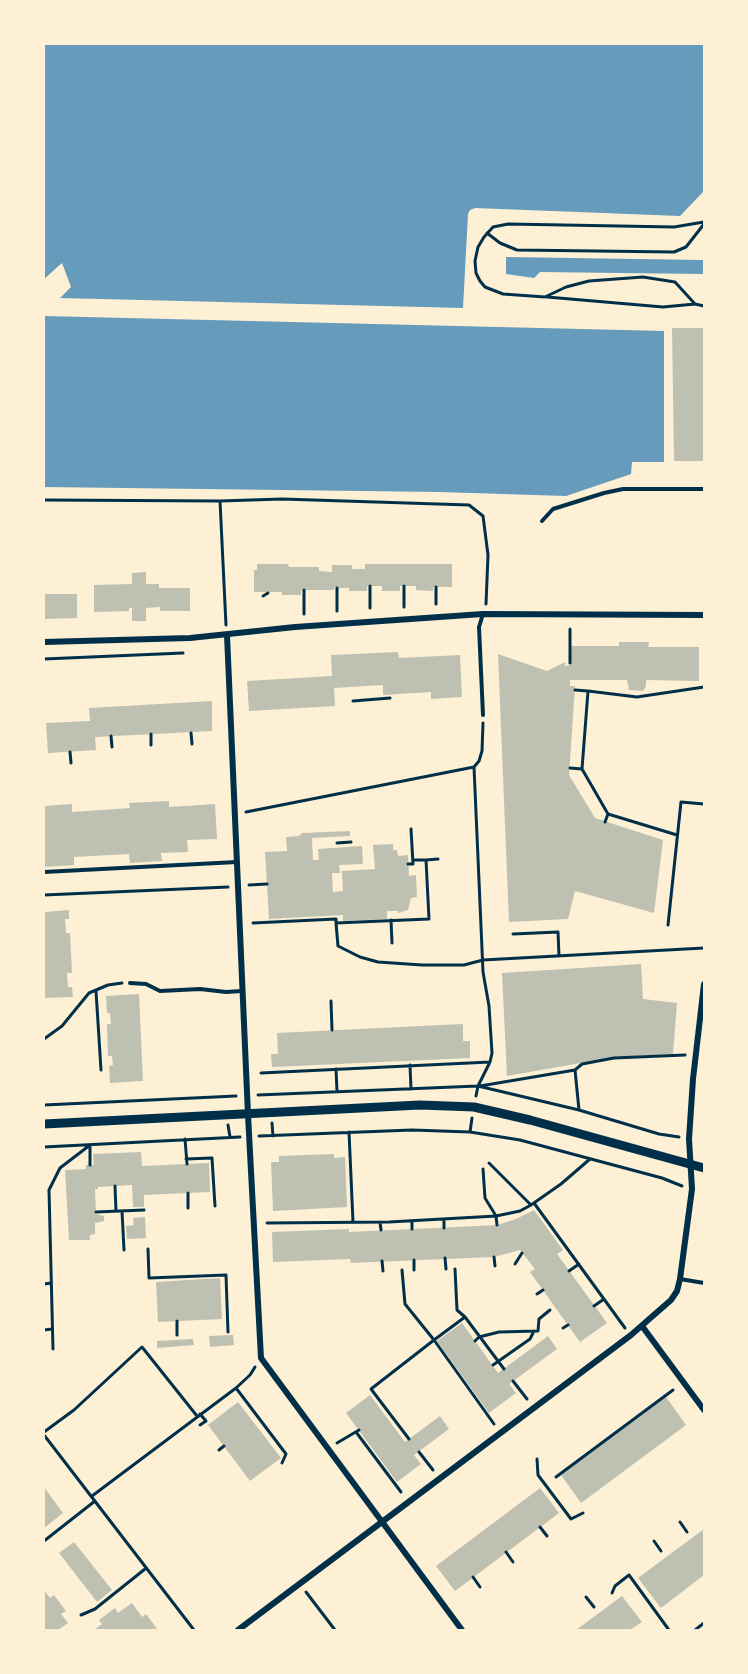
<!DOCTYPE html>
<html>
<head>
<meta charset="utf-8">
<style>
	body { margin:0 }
	#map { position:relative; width:748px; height:1674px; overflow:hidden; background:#fdf0d5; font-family:"PT Sans Narrow",sans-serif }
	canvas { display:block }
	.frame { position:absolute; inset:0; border:45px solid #fdf0d5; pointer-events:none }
</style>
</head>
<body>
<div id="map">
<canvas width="748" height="1674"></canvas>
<div class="frame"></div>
</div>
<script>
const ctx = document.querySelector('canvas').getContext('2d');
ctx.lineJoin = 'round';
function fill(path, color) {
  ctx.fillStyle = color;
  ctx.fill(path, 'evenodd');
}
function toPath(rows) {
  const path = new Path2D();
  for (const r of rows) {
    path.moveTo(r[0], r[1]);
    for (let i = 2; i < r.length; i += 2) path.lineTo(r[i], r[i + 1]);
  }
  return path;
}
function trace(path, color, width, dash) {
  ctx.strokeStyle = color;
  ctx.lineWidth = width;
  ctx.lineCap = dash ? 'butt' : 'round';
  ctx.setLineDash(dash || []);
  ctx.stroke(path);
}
fill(toPath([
	[44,44,704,44,704,191,680,216,475,208,470,210,468,214,463,308,60,298,71,287,62,263,44,279],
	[506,257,704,260,704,274,540,272,534,278,506,274],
	[44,316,664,331,664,462,632,462,631,474,566,496,440,492,44,487]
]), '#669bbc');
fill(toPath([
	[672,328,704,328,704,461,674,461],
	[257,564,288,564,289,567,319,567,319,571,332,572,332,565,352,565,352,569,365,569,365,564,452,564,452,587,433,587,433,591,416,590,416,586,400,586,400,591,382,591,382,586,367,586,367,591,349,591,349,588,334,588,334,590,301,590,301,595,282,595,282,592,254,592,254,570,257,570],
	[146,572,146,584,159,584,159,588,190,588,190,611,160,611,160,607,146,608,146,621,132,621,132,608,129,608,129,611,94,612,94,585,132,584,132,573],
	[44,594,77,594,77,618,44,619],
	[619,642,649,642,648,647,699,647,699,681,646,680,646,686,643,691,629,690,627,680,570,680,570,686,575,686,569,775,595,818,663,840,654,913,575,891,568,919,509,922,498,654,547,671,565,662,565,666,571,665,571,646,619,646],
	[398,652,399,658,460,655,462,697,431,699,431,692,383,695,383,685,334,688,335,706,249,711,247,681,332,676,331,655],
	[212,701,212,731,95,737,96,750,48,753,46,723,90,721,89,708],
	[169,801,169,807,215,804,217,839,187,840,188,852,161,853,162,861,130,863,129,854,74,857,74,865,44,867,44,806,72,804,72,812,130,808,129,803],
	[350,831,350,836,312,838,313,860,319,860,318,849,362,846,363,864,339,865,340,873,332,873,333,892,343,891,342,871,375,869,373,845,393,844,393,850,397,850,398,856,408,855,409,876,416,875,417,897,411,898,408,910,398,913,398,911,387,911,387,919,343,921,343,915,269,919,265,852,287,851,286,837,299,836,302,833],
	[69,910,69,919,65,919,66,933,70,933,72,973,67,973,68,987,72,987,73,997,44,998,44,912],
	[641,964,643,999,677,1003,673,1054,615,1057,507,1076,502,973],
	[139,994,143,1081,110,1083,109,1066,113,1065,112,1056,108,1056,107,1024,111,1024,110,1013,107,1013,106,996],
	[463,1024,463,1041,470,1041,470,1058,272,1067,271,1054,278,1054,277,1033],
	[141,1152,142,1166,209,1163,210,1192,144,1195,144,1207,133,1207,132,1185,98,1187,98,1189,95,1189,96,1214,104,1216,104,1221,95,1223,95,1234,90,1235,90,1240,69,1240,65,1170,86,1169,86,1165,94,1165,93,1154],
	[334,1154,334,1158,345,1157,347,1207,273,1211,271,1162,279,1162,279,1156],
	[534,1210,563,1250,557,1254,607,1323,580,1342,530,1272,535,1269,520,1250,494,1257,351,1263,350,1259,273,1262,272,1232,349,1229,349,1232,497,1225,516,1219],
	[145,1217,146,1238,127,1239,126,1226,134,1225,133,1218],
	[220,1278,222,1319,158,1322,156,1282],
	[462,1323,498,1373,548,1336,557,1349,509,1384,516,1393,489,1413,437,1341],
	[233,1335,234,1345,210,1347,209,1336],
	[193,1339,194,1345,157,1348,157,1341],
	[370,1395,405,1442,440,1416,449,1429,414,1455,421,1464,397,1482,346,1413],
	[666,1397,686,1425,581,1503,561,1475],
	[238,1402,281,1458,250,1481,208,1425],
	[44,1487,63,1513,44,1528],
	[540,1488,559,1513,455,1591,436,1566],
	[704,1529,704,1575,661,1608,638,1578],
	[74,1542,112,1590,97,1602,59,1553],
	[44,1590,50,1598,54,1595,66,1611,61,1614,68,1623,58,1630,44,1630],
	[622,1596,642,1622,630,1630,576,1630],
	[132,1603,142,1617,146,1614,158,1630,94,1630,102,1624,99,1620,115,1608,118,1613]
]), '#bec0b2');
trace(toPath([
	[704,222,674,227,508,224,493,227,484,237,478,247,475,261,476,273,480,281,485,287,503,294,545,297,566,287,589,281,643,277,675,282,695,304,704,306],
	[487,233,500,243,517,250,674,252,686,247,704,224],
	[547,297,663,307,695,304],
	[44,500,220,501,282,499,469,505,483,516,488,555,486,604],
	[220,501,226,625],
	[370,586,370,608],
	[404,586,404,607],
	[436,587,436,604],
	[304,590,304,614],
	[263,596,268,593],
	[337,611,337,588],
	[570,629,570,663],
	[44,659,183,653],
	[575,690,588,691],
	[353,701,390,698],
	[191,733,192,744],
	[151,734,151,745],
	[111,736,112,747],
	[70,752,71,763],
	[570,768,582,769],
	[246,812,474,767],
	[605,822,608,814],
	[677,835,608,814,582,769,588,691,637,697,704,687],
	[337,843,351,842],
	[426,860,438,859],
	[408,864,413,864,411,829],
	[249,885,267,884],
	[44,895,228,887],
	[391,920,392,943],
	[253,923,336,919,336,923,429,919,426,860,413,860],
	[336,923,338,946,360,957,378,962,422,965,464,965,483,960,704,948],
	[668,925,681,802,704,804],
	[513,934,558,932,559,956],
	[96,991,101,1070],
	[331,1001,332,1030],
	[44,1039,62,1026,89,993,108,985,122,983],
	[410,1065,411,1089],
	[336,1069,337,1091],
	[575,1070,579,1110],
	[261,1073,490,1062],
	[480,1086,575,1070,582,1064,614,1058,685,1055],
	[258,1095,478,1086,579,1110,659,1134,679,1137],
	[476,1096,478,1086,490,1062,492,1053,489,1006,483,972,474,767,479,761,482,751,483,723],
	[44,1105,236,1096],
	[272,1123,273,1136],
	[228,1125,230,1137],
	[349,1132,353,1222],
	[470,1132,472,1118],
	[259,1136,412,1130,470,1132,520,1140,662,1178,682,1186],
	[185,1139,187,1164],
	[44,1147,240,1137],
	[186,1159,212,1158,215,1206],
	[489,1163,531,1205],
	[483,1169,485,1198,496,1216,497,1225],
	[115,1186,116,1211],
	[188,1193,188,1208],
	[534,1203,625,1328],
	[122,1211,124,1250],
	[96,1212,144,1210],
	[444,1219,444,1228],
	[412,1221,412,1229],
	[380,1222,381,1230],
	[267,1223,389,1222,496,1216,520,1211,531,1205,561,1184,590,1159],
	[148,1249,149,1278,226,1275,228,1332],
	[494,1257,495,1266],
	[445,1258,446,1269],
	[414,1260,414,1270],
	[382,1261,383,1271],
	[515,1264,522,1253],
	[455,1269,457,1310,465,1317],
	[402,1270,405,1304,434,1340,371,1389,409,1439],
	[569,1271,579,1264],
	[44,1284,51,1283],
	[537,1294,543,1290],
	[594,1306,604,1299],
	[177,1321,177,1335],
	[563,1328,568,1325],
	[44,1330,52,1329],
	[475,1341,479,1337,499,1332,538,1331,539,1319,550,1310],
	[53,1349,49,1190,60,1168,90,1145,90,1165],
	[493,1365,530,1339,534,1331],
	[513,1381,527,1399],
	[236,1388,286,1454,282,1463],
	[494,1424,434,1340,465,1317,504,1369],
	[200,1425,206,1421,200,1414],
	[44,1432,74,1410,142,1347,197,1416],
	[356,1432,401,1492],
	[44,1435,194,1630],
	[337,1443,359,1430],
	[219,1450,224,1446],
	[419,1452,433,1470],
	[537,1459,538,1475,571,1519,583,1513],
	[556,1477,673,1390],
	[92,1496,236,1388,250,1375,255,1367],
	[680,1522,687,1532],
	[540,1527,547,1536],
	[44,1541,95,1501],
	[654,1541,661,1551],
	[506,1552,513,1562],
	[473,1577,480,1587],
	[306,1592,335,1630],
	[612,1593,615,1586,629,1575,669,1630],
	[586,1597,594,1607],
	[81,1615,95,1609,145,1569],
	[695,1630,704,1623]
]), '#003049', 3);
trace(toPath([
	[542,521,553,509,604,493,623,489,704,489],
	[483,614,479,627,483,715],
	[44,872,237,862],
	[130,983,146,984,160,991,200,989,226,992,242,991],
	[680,1279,704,1283]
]), '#003049', 4);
trace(toPath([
	[227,635,248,1115,261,1358,462,1630],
	[44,642,190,638,295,627,483,614,704,615],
	[642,1326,704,1410],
	[238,1630,631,1335,671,1300,677,1291,680,1279,692,1189,689,1139,693,1079,704,984]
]), '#003049', 6);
trace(toPath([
	[44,1124,420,1105,474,1107,530,1120,704,1168]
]), '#003049', 9);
</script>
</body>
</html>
